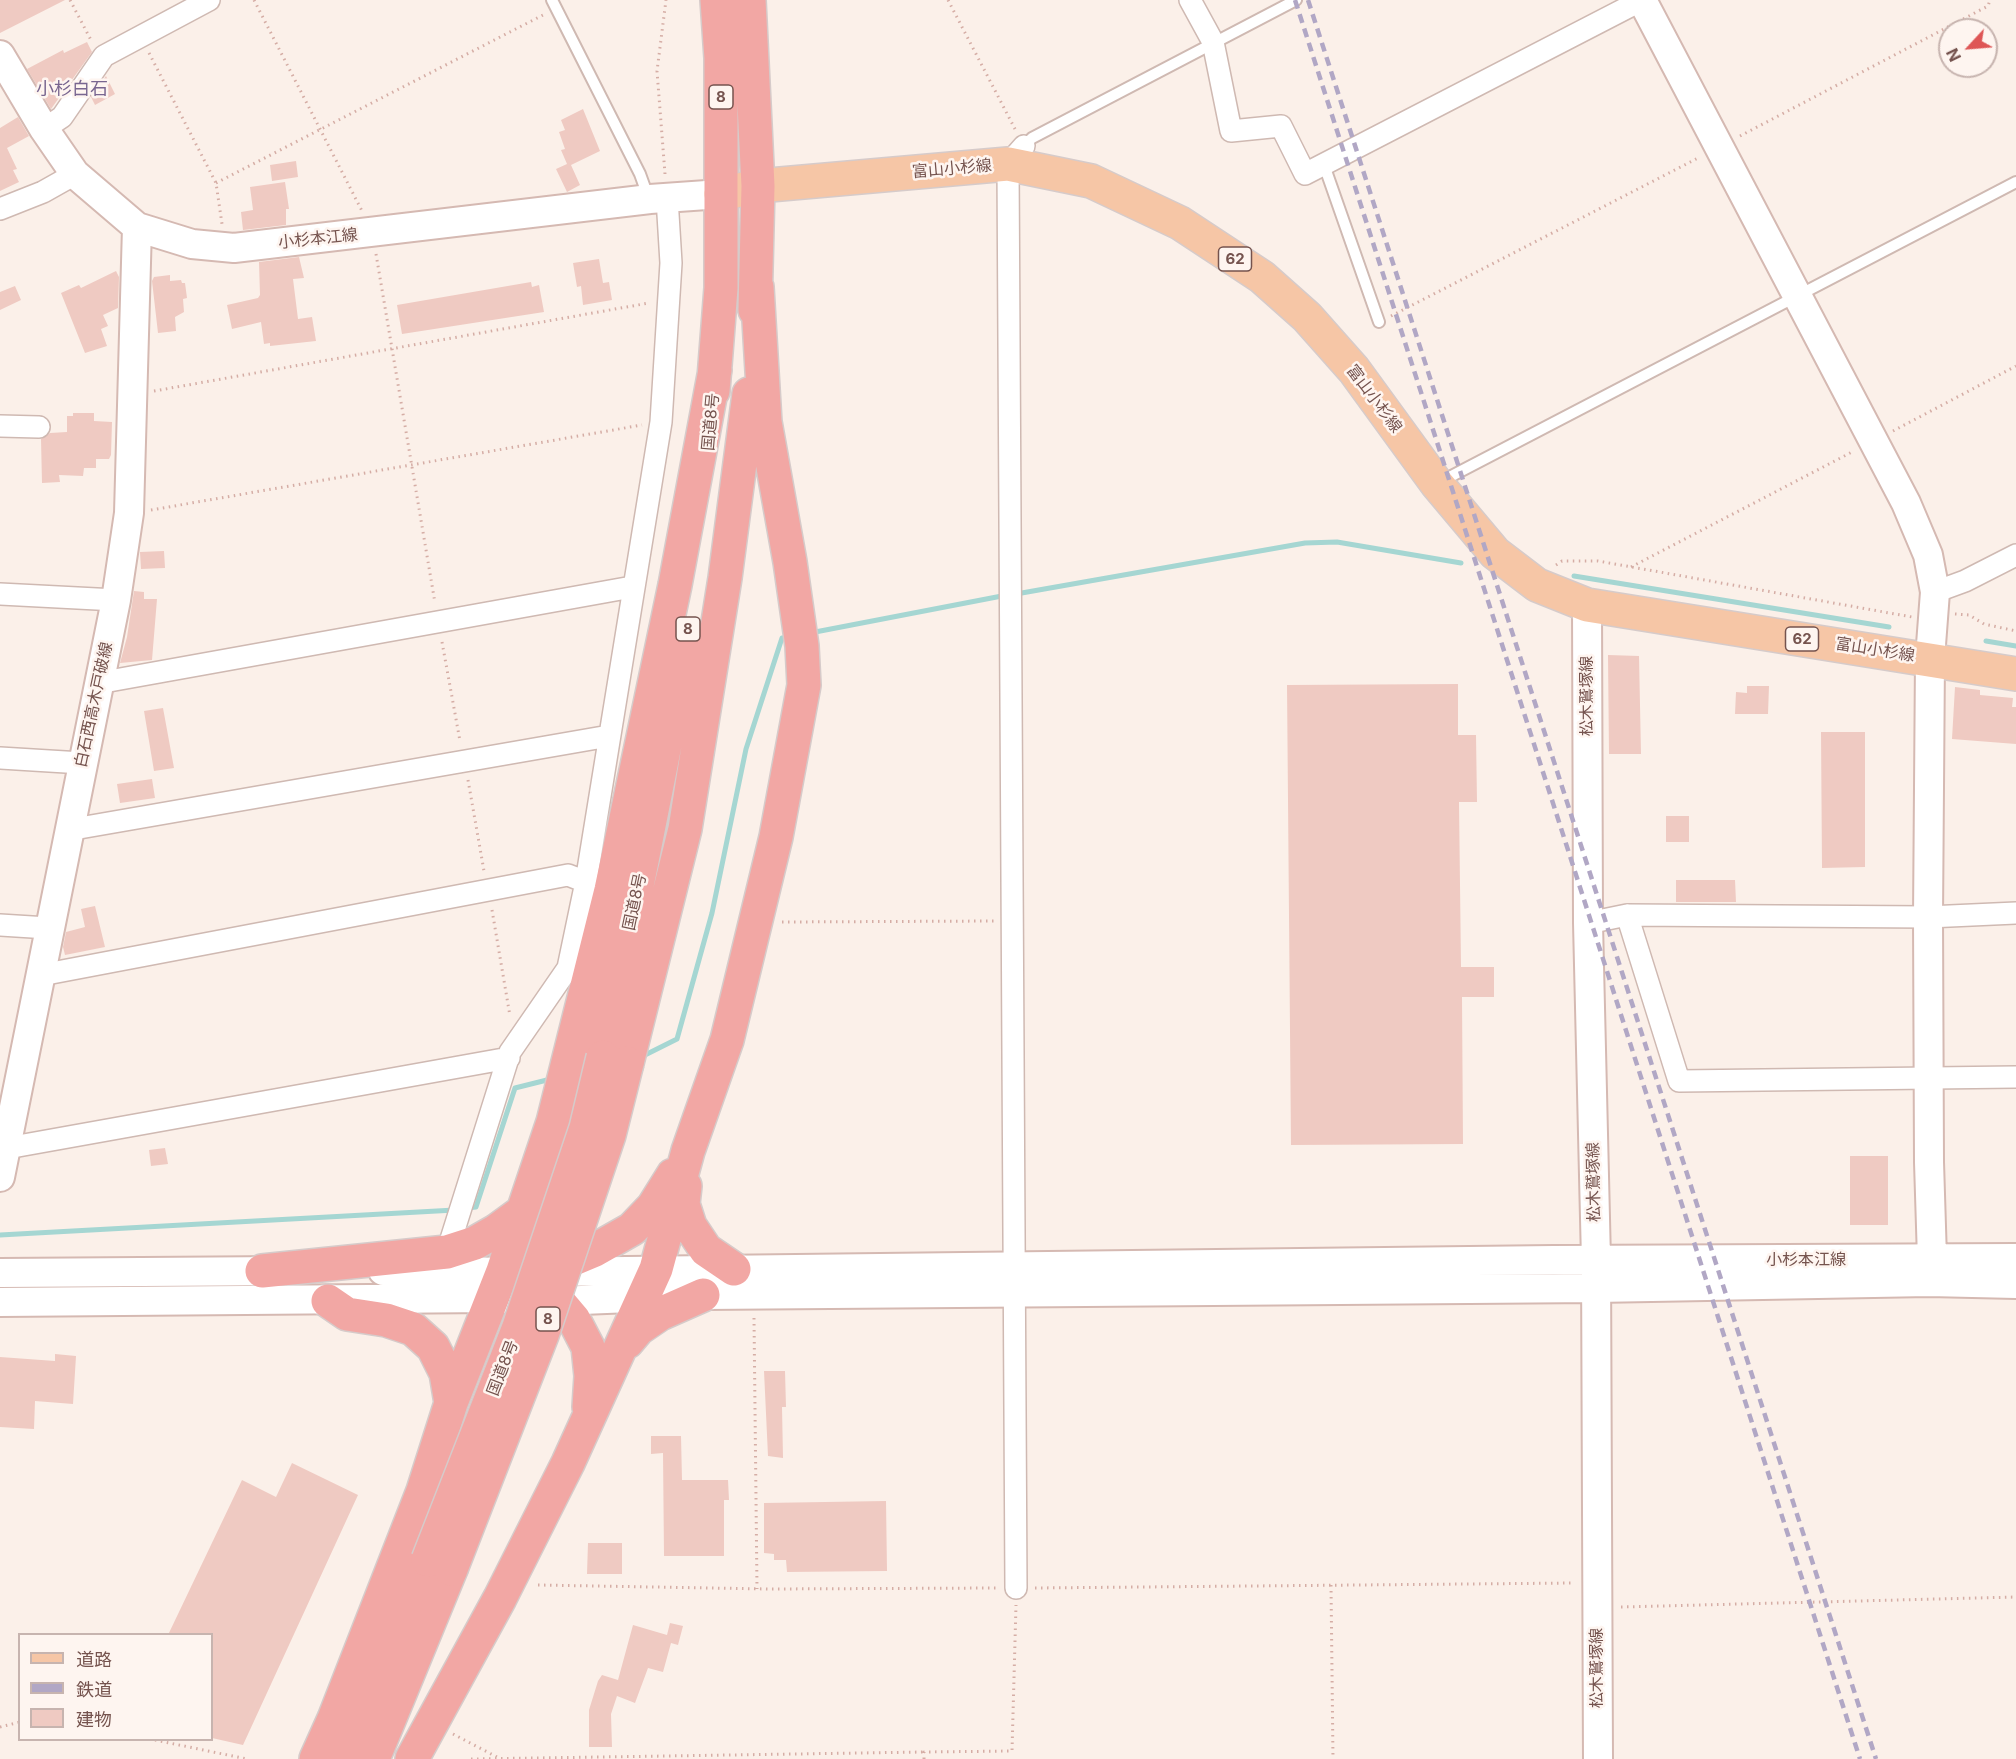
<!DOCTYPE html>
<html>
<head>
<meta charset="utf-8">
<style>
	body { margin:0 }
	#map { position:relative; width:2016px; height:1759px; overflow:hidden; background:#fbf0e9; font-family:Inter,"Noto Sans JP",sans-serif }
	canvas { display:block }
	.legend { position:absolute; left:18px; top:1633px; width:195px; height:108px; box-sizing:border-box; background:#fef5f0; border:2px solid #c7b4af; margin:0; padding:8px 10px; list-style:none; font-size:18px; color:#75534e }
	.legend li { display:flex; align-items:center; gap:12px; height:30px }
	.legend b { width:30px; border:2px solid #c7b4af }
	.north { position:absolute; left:1938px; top:18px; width:60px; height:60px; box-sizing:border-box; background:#fef5f0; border:2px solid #c7b4af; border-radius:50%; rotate:244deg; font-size:16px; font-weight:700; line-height:24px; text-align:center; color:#75534e }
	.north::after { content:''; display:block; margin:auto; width:21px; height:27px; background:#de5656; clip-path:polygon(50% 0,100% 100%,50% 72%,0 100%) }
</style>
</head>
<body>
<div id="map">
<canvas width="2016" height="1759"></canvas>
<ul class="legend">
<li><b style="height:8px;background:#f6c6a6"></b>道路</li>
<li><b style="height:8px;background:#b1a7c5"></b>鉄道</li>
<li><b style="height:16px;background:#efcac2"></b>建物</li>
</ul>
<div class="north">N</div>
</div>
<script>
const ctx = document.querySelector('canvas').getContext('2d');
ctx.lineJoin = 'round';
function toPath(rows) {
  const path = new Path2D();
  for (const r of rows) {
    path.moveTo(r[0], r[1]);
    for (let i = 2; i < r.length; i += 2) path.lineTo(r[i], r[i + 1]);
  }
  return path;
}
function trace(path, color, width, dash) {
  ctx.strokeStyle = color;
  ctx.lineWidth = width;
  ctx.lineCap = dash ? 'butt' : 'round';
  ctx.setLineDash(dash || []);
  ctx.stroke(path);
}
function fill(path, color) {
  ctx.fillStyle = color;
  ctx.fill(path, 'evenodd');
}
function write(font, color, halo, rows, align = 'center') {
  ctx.font = font + ' Inter,"Noto Sans JP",sans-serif';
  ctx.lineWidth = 5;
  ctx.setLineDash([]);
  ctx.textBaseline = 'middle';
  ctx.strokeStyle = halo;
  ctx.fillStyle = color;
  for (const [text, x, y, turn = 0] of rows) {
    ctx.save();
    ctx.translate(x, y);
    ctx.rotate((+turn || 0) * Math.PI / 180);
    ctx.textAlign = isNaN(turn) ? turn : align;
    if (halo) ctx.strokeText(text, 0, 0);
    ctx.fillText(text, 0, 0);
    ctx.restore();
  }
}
trace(toPath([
	[1574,576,1889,627],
	[1016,594,1305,543,1337,542,1461,563],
	[810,633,1007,595],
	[1986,641,2016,646],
	[639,1058,677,1039,712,913,746,749,782,638,789,637],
	[467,1208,476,1207,515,1088,551,1079],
	[0,1235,455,1210]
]), '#a5d6d2', 5);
fill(toPath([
	[0,0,65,0,0,33],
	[87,42,92,52,51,109,27,69,63,50,64,53],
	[106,76,115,94,95,105,91,97],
	[583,109,600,151,571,165,580,185,567,192,556,169,567,164,561,150,565,149,559,132,565,130,561,120],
	[18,117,29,136,7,148,17,169,13,170,19,182,0,191,0,128],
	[296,161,298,177,272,181,270,165],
	[285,182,289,209,286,209,286,225,243,230,241,212,253,210,250,187],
	[299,257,304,278,293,279,298,319,312,317,316,341,270,346,270,343,264,344,261,322,232,329,227,305,258,298,260,295,259,262],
	[599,259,603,283,609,282,612,300,583,305,581,286,577,287,573,263],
	[116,271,119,277,118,308,103,315,108,326,101,329,107,346,85,353,61,293,79,285,81,288],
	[170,275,170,281,181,280,182,283,185,283,187,298,183,299,184,312,175,317,176,331,158,333,152,281,154,277],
	[531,282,532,287,539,285,544,312,402,334,397,305],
	[15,286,21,300,0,310,0,292],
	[73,413,94,413,94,421,112,422,111,455,109,459,96,459,96,468,84,468,83,476,59,475,60,482,42,483,41,439,50,433,67,432,67,416,73,416],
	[164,551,165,568,141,569,140,552],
	[134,591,144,592,144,599,157,599,152,660,120,663,127,637],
	[1608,655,1639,656,1641,754,1609,754],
	[1458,684,1458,735,1476,735,1477,802,1459,802,1461,967,1494,967,1494,997,1462,997,1463,1144,1291,1145,1287,685],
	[1747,686,1769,686,1768,714,1735,714,1736,692,1747,693],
	[1955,687,1980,690,1980,695,2013,698,2012,707,2016,707,2016,744,1952,739],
	[163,708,174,768,154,771,144,711],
	[1821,732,1865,732,1865,867,1822,868],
	[152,779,155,798,120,803,117,784],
	[1666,816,1689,816,1689,842,1666,842],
	[1676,880,1735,880,1736,902,1676,902],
	[95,906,105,947,65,955,63,947,66,932,85,927,81,909],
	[165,1148,168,1164,151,1166,149,1150],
	[1850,1156,1888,1156,1888,1225,1850,1225],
	[55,1354,76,1356,73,1404,35,1401,34,1429,0,1427,0,1357,55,1361],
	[764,1371,785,1371,786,1407,782,1407,783,1458,768,1456],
	[651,1436,681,1436,682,1480,728,1480,729,1500,724,1500,724,1556,664,1556,663,1453,651,1454],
	[292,1463,358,1495,243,1745,212,1738,212,1635,168,1635,242,1480,276,1497],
	[886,1501,887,1571,787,1572,786,1560,774,1560,774,1554,764,1553,764,1503],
	[588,1543,622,1543,622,1574,587,1574],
	[670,1623,683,1626,678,1645,671,1643,663,1672,648,1668,635,1703,617,1696,611,1714,612,1747,589,1747,589,1710,598,1681,602,1675,618,1680,633,1625,667,1635]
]), '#efcac2');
const lane = toPath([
	[552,0,640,174,649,199],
	[1024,146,1032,138,1296,0],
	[1324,165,1379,322],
	[1440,482,2016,182]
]);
const street = toPath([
	[1190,0,1213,42,1231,131,1281,126,1305,174,1642,0],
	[44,129,62,117,104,56,209,0],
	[0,209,43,192,75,174],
	[0,426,39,427],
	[1935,592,1965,581,2016,555],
	[0,594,116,600],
	[98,683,632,587],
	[0,758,82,763],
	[68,830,609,736],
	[1627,915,1679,1081,2016,1077],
	[1588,923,1627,915,1928,917,2016,913],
	[0,925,48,928],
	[41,975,568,875,586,882],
	[7,1148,509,1058],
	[447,1252,510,1052,568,968,586,882,661,422,671,263,667,198],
	[1016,1588,1008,164,1024,146]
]);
const secondary = toPath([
	[1642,0,1906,503,1928,555,1935,592,1930,658,1928,917,1929,1162,1932,1259],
	[0,55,44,129,75,174,137,227,192,244,234,248,650,199,721,194],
	[1587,605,1588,923,1596,1260,1598,1759],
	[0,1177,116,600,129,513,137,227],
	[383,1271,543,1272,1553,1260,2016,1258],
	[0,1273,283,1271],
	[0,1302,492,1298,558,1301,703,1295,1596,1288,1929,1282,2016,1284]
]);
const primary = toPath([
	[721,194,758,186,1008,164,1091,181,1180,223,1262,277,1307,317,1354,370,1437,484,1495,553,1537,585,1587,605,2016,674]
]);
const highway = toPath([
	[749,0,758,186,755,310],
	[713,391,721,288,721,58,717,0],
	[603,1057,686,639],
	[627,1063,685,829,725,578,749,394],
	[685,1186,683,1204,690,1226,706,1250,734,1269],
	[262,1271,447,1252,475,1243,496,1231,522,1212],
	[545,1271,595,1250,632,1229,653,1207,673,1175],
	[531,1286,558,1301,574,1320,588,1347,591,1376,589,1407],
	[328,1301,347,1314,386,1320,413,1329,433,1347,446,1373,451,1403],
	[627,1342,638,1329,660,1314,703,1295],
	[316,1759,334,1719,423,1491,451,1403,503,1271,553,1122,611,890,675,585,715,370],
	[342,1759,403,1625,428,1560],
	[373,1759,451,1569],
	[412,1759,500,1598,568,1463,656,1269,688,1151,727,1040,776,837,804,685,802,646,790,562,765,422,757,287]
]);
trace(lane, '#cfb9b2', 14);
trace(street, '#cfb9b2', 24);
trace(secondary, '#d5b9b2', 32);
trace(primary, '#d6cbca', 36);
trace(highway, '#d6cbca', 36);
trace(toPath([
	[70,0,92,42],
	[254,0,362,211],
	[948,0,1015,129],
	[149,53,216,183,222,224],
	[1740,136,1988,6,1990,0],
	[665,174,657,71,666,0],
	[216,183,543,15],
	[376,254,435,603],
	[1391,316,1700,157],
	[154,391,649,303],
	[1893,431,2016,366],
	[151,510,642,425],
	[1556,565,1562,561,1598,561,1912,617],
	[1631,567,1852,452],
	[1955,614,1969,615,1984,624,2016,631],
	[442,642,460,741],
	[468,780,484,871],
	[492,910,510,1016],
	[782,922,995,921],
	[754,1318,757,1589],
	[538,1585,768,1589,998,1588],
	[1331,1585,1333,1759],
	[1035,1588,1574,1583],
	[1621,1607,2016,1597],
	[0,1727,20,1722],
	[453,1734,497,1757],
	[155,1740,247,1759],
	[471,1759,924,1752],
	[924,1759,924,1752,1012,1751,1016,1605]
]), '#d5ada5', 3, [1.5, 4.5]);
trace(lane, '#fff', 10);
trace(street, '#fff', 21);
trace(secondary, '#fff', 28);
trace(primary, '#f6c6a6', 33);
trace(highway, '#f2a7a4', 33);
trace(toPath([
	[1295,0,1860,1759],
	[1308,0,1876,1759]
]), '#b1a7c5', 4.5, [9, 6]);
const highwayBridge = toPath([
	[428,1560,519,1327,586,1128,603,1057],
	[451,1569,542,1335,609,1135,627,1063]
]);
trace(highwayBridge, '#d6cbca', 36, []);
trace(highwayBridge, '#f2a7a4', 33);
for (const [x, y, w] of [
	[721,97,24],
	[1235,259,33],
	[688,629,24],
	[1802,639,33],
	[548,1319,24]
]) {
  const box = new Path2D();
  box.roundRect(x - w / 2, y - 12, w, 24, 4.5);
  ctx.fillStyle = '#fef5f0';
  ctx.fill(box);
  trace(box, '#75534e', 1.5);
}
write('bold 15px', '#75534e', null, [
	["8",721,97],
	["62",1235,259],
	["8",688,629],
	["62",1802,639],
	["8",548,1319]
]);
write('16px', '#75534e', '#fef5f0', [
	["富山小杉線",952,169,-5],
	["小杉本江線",318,239,-6],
	["富山小杉線",1374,399,53],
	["国道8号",711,422,-85],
	["富山小杉線",1875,650,9],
	["松木鷲塚線",1587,696,-90],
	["白石西高木戸破線",94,705,-78],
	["国道8号",635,902,-78],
	["松木鷲塚線",1594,1182,-91],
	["小杉本江線",1806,1260],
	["国道8号",503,1368,-69],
	["松木鷲塚線",1597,1668,-90]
]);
write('18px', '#796690', '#fef5f0', [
	["小杉白石",72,90]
]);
</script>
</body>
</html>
